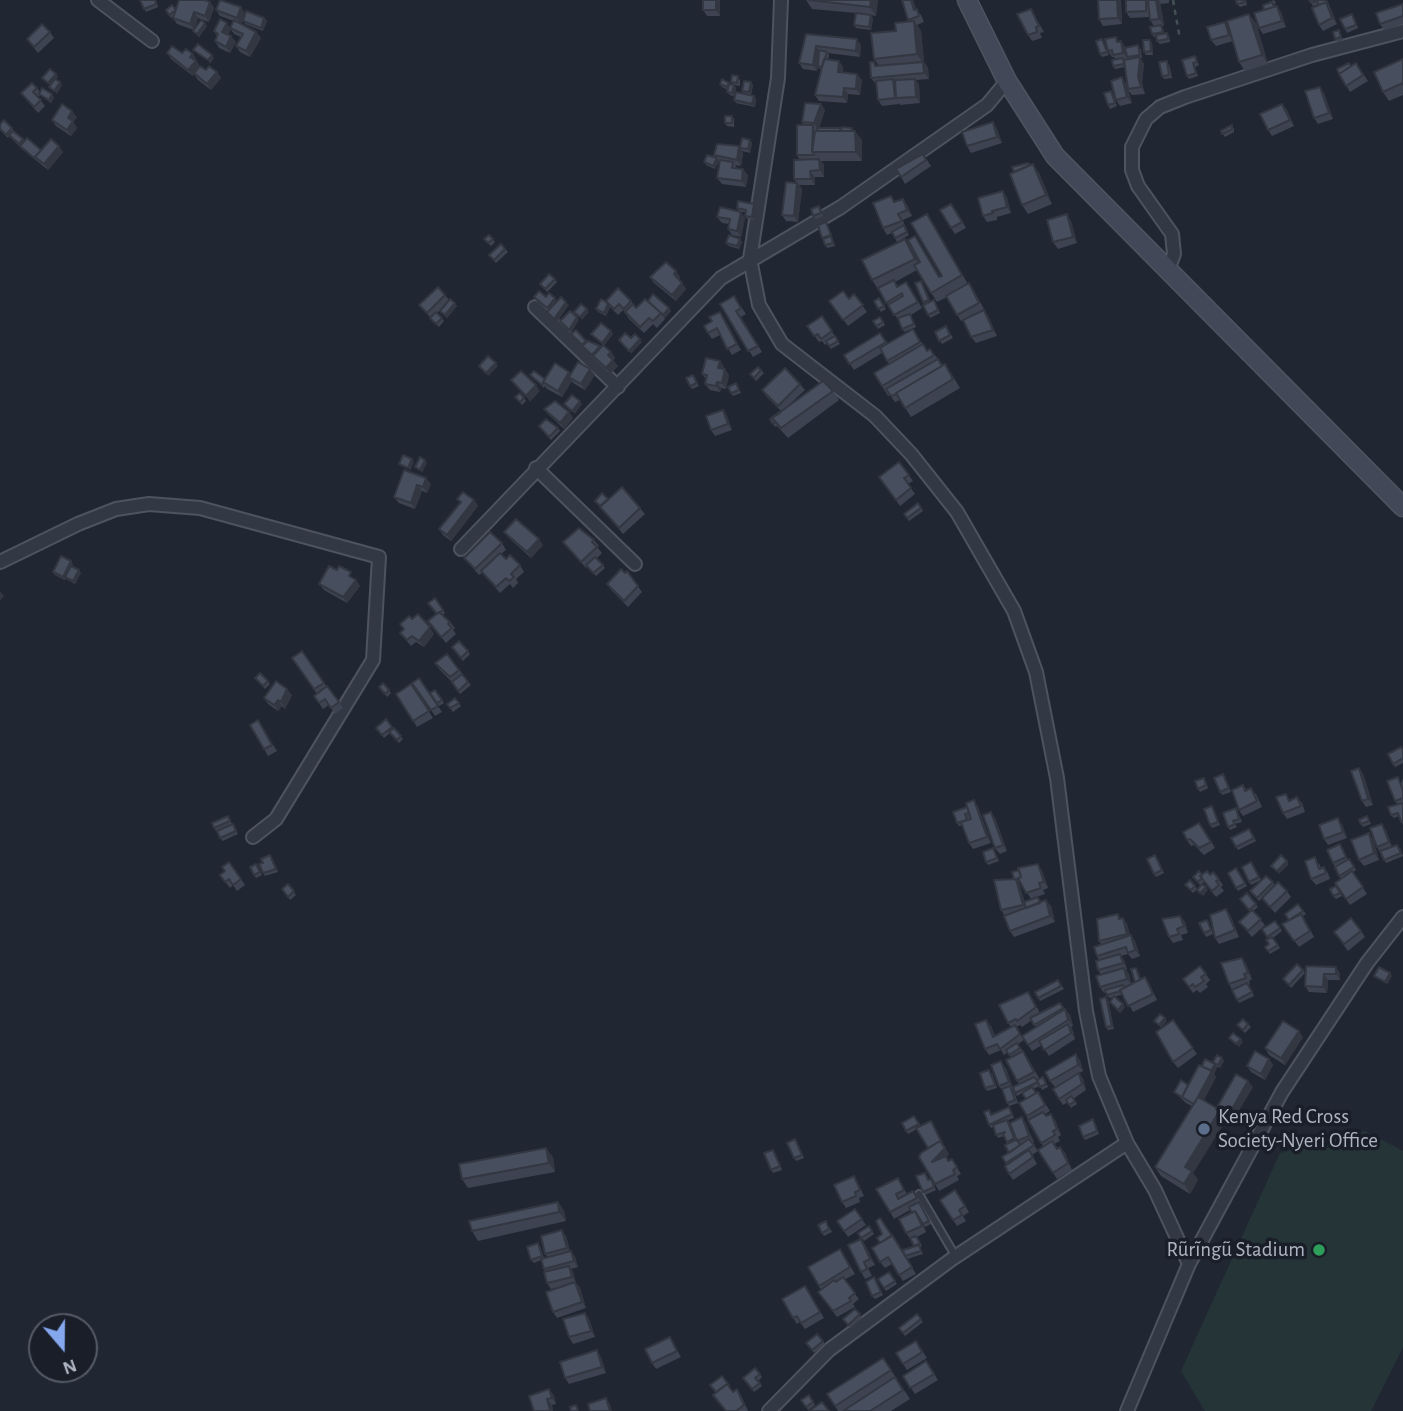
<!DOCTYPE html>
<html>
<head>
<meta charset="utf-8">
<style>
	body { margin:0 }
	#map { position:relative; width:1403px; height:1411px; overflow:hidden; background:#202733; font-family:"Alegreya Sans",sans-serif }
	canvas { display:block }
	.north { position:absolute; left:28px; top:1313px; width:70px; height:70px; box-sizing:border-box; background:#191e29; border:2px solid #545a66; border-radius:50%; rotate:160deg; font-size:19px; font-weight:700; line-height:28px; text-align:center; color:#adb4c1 }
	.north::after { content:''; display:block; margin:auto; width:24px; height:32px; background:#85a7ee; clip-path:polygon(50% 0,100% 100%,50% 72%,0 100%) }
</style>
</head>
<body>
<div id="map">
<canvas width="1403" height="1411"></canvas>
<div class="north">N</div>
</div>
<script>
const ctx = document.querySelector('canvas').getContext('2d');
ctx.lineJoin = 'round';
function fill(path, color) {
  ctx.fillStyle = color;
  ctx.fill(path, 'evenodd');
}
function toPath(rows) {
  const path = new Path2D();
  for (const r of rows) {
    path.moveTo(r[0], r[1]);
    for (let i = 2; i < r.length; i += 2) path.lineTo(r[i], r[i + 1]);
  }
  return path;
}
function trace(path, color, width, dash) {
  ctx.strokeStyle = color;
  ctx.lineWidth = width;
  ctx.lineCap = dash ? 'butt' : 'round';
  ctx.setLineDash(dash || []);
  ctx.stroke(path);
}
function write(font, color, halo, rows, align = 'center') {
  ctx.font = font + ' "Alegreya Sans",sans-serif';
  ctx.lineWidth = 7;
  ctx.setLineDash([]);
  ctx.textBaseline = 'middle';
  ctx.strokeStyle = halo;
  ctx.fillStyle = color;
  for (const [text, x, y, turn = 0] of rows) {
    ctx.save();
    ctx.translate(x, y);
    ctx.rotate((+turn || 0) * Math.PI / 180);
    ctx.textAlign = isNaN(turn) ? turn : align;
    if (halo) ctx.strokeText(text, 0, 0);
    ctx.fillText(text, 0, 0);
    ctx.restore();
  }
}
fill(toPath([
	[1365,1131,1403,1151,1403,1347,1371,1411,1205,1411,1181,1371,1280,1153]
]), '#253537');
const service = toPath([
	[919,1194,956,1257]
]);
const minor = toPath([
	[98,0,152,41],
	[781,0,778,78,750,259,759,305,782,344,875,416,911,454,957,512,1014,611,1036,672,1057,778,1086,1011,1099,1076,1127,1143,1155,1190,1189,1264],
	[1168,270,1174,254,1172,234,1138,186,1132,170,1132,147,1146,119,1160,107,1185,97,1312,55,1403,31],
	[535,307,618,387],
	[536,468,635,564],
	[461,549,721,278,841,207,987,105,1007,81],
	[0,562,78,524,116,509,149,504,200,508,379,557,373,660,276,819,253,837],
	[769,1411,829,1350,952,1259,1127,1143],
	[1127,1411,1189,1264,1282,1092,1367,963,1403,917]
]);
const secondary = toPath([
	[967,0,1007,81,1055,156,1403,507]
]);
trace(service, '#4e545f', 10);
trace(minor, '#4e545f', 16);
trace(secondary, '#4e545f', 21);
trace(toPath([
	[1173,0,1180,39]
]), '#425054', 2.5, [5, 5]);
trace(service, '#333944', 6);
trace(minor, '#333944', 12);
trace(secondary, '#424857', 18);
fill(toPath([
	[156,0,158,7,146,12,144,9],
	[720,0,720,16,707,16,703,10],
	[806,0,878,0,876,16,871,15,873,18,871,30,856,28,854,25,856,13,812,9],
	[902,0,913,0,916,9,921,15,924,22,917,25,921,31,924,62,928,68,929,79,916,80,919,85,920,103,900,105,899,103,899,104,882,106,878,100,876,84,871,78,877,66,879,66,874,59,896,31,910,22],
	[1121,0,1122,24,1103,26,1099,19],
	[1126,0,1169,0,1169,3,1161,4,1160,3,1164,25,1162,26,1164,33,1167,33,1169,36,1170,42,1160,44,1157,41,1157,36,1154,37,1152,34,1154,26,1150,20,1150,17,1130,18,1126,12],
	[1246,0,1247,5,1240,7,1237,4],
	[1274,0,1276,3,1274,4,1281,12,1286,27,1263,34,1259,28,1264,10,1269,3,1268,2],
	[1309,0,1327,0,1337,24,1323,31,1319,25,1319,4,1313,6],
	[210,2,214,8,209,22,198,18,195,28,207,26,199,37,193,31,194,30,177,24,173,18,173,16,171,18,166,10,176,9],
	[1403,4,1403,24,1384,30,1380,24],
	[241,7,245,14,241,24,256,32,261,38,250,57,240,52,236,46,241,37,234,34,230,28,234,21,220,16,216,10],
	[1035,16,1044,32,1040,33,1042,38,1032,41,1028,35],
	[1354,17,1358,28,1347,33,1345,29],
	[264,18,267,21,263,31,245,24,243,21],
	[1225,22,1229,28,1256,23,1268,64,1245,71,1239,62,1233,41,1216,46,1211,40],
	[231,29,228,35,236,42,230,53,219,48,215,41,217,36,214,31],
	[1339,30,1343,40,1338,42,1335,39],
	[50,32,54,38,38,53,27,39],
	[806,34,861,45,860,57,828,53,829,55,828,60,839,61,843,67,843,73,862,80,860,95,848,94,847,103,819,101,815,95,821,70,818,67,817,71,803,69,799,63],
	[1119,42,1126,48,1141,49,1142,58,1140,58,1144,64,1142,83,1145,94,1132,95,1128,90,1132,103,1120,106,1116,100,1122,77,1126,84,1127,88,1125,67,1115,69,1113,66,1116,60,1114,57,1112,57,1108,51],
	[1104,43,1109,55,1102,57,1100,54],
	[1152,43,1153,55,1146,55,1144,52],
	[167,53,193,54,200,67,206,70,217,72,221,78,211,90,198,80,194,74,193,76,171,59],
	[1195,56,1199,65,1195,67,1198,76,1189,79,1187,76],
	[1403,59,1403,95,1389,101,1383,92],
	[1356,63,1368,81,1350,92,1339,74],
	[1169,64,1172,78,1164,79,1162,76],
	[740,79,740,86,734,85,736,88,734,96,730,95,727,92,728,90,722,87,720,84,729,83,730,84,733,85,731,82],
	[751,82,753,85,751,95,756,99,755,107,736,103,734,100,744,94,742,91],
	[37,88,40,92,54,97,51,103,40,95,38,97,45,106,38,113,21,93],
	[1324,93,1333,119,1318,124,1314,118],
	[1113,94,1117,106,1110,109,1108,105],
	[821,104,825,110,819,128,853,131,862,140,862,161,821,161,824,165,824,177,815,177,815,185,799,185,802,189,798,222,786,221,782,215,797,183,794,179,800,160,797,155,804,125,802,122],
	[1282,104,1287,110,1294,126,1272,136,1268,130],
	[732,116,734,119,734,127,727,126,725,123],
	[77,117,73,122,77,128,71,136,56,126,52,120],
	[993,122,997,129,1002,143,971,153,967,146],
	[0,124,12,128,14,131,24,141,41,150,63,152,48,170,22,149,9,136,8,138,0,130],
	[1234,128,1234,132,1225,137,1221,131],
	[750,140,752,143,750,153,742,151,740,148],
	[739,146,743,153,741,166,735,165,737,168,748,175,746,187,722,184,717,178,720,162,719,161,715,169,706,165,704,162,717,158,714,155],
	[923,154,931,166,905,184,901,177],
	[1030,165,1039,173,1052,204,1028,214,1022,205],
	[1003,191,1007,198,1011,213,997,217,997,220,987,222,983,216],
	[891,196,895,202,903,199,907,205,912,216,903,220,905,228,909,235,897,242,892,233,887,235,883,228],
	[756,207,755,220,747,219,745,216,745,212,740,212,745,218,741,237,732,235,728,229,729,224,722,223,717,217,739,211,737,208],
	[821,209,823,216,816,219,813,216],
	[956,210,966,228,955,234,951,228],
	[927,214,968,284,969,283,973,289,984,309,968,318,988,316,997,336,976,343,971,337,963,320,961,321,947,297,937,302,917,270,895,282,898,286,910,288,922,308,911,315,916,327,904,332,899,321,872,280,905,239,912,248,919,262,920,262,921,246,940,277,942,276],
	[1071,221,1077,243,1058,249,1053,242],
	[826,222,828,225,835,246,827,248,822,238],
	[489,235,495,242,491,246,484,239],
	[740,239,742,242,739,249,729,246,726,243],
	[501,244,508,252,496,263,489,255],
	[676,271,680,277,678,279,686,289,676,301,654,283,650,277],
	[555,279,557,282,547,292,540,284],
	[921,281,930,302,934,300,940,313,930,318,923,302],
	[854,294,867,312,848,326,829,301,849,299],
	[445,295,449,300,457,306,447,318,440,311,442,308,437,313,444,321,439,327,419,305],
	[734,296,746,314,741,317,762,352,753,357,720,304],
	[879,298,886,309,881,312,874,301],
	[631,301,636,308,648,301,671,311,665,318,662,314,665,319,657,328,653,324,644,333,629,319,623,310,618,315,610,307,606,316,598,312,596,309,606,302],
	[720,312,741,350,732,355,720,335,712,339,708,333],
	[822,316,840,344,831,349,828,343,825,345,822,341,819,342,807,326],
	[880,317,885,325,878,329,873,321],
	[946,326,953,338,942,344,935,332],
	[576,330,587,342,601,348,603,345,591,334,613,334,604,345,611,352,615,358,613,360,618,366,610,374,597,362,573,337,571,334],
	[880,333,888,344,917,336,927,350,930,349,938,359,951,373,960,388,911,417,900,400,895,402,890,395,888,396,882,386,889,364,882,353,854,370,844,355],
	[720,361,724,367,724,369,725,369,729,375,726,389,721,388,720,392,710,390,705,384,706,379,702,374],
	[590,369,595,375,585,390,573,383,572,381,562,397,547,389,545,386,544,388,530,375,545,379],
	[761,370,764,373,756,381,750,374],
	[693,375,699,386,692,389,690,386],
	[736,383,741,393,733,396,731,393],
	[800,384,805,390,788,406,833,391,839,400,788,438,777,426,775,427,770,419,781,411,766,396,762,390],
	[515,397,524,398,526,401,522,405],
	[544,409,569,412,573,418,564,429,549,415],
	[723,410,727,416,732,430,715,436,711,430],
	[539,426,558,428,560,431,551,440],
	[899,462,913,481,908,484,915,494,900,506,879,477],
	[404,470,431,484,427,493,422,491,415,509,399,503,394,497],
	[457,499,474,500,478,506,451,541,443,535,439,529,460,503],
	[608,499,640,508,645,514,623,534,595,501],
	[918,503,923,511,909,521,904,514],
	[504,532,543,545,531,558,509,538],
	[594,540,599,546,597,547,602,553,597,558,605,568,596,576,587,566,586,568,563,542],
	[502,543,506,550,501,554,506,559,520,565,524,572,516,579,518,583,513,588,510,584,500,593,482,573,479,575,464,558],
	[73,564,72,566,81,573,75,584,68,580,66,578,65,580,55,575,53,572],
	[627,571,642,592,628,607,611,590,607,584],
	[356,579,355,580,360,586,347,603,324,590,319,584],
	[435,598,445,613,442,615,450,622,455,628,453,630,456,634,446,643,428,621,437,614],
	[412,619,434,634,424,647,416,642,411,646,400,633,404,630,400,624],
	[459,641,470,654,463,661,454,650],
	[302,651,327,687,327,686,343,708,335,714,329,705,323,709,314,696,317,694,292,658],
	[447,654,471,685,460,694,452,682,439,669,435,663],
	[255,678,268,681,270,684,265,689],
	[419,678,442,712,435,716,412,683],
	[411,684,433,718,417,727,396,694],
	[379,687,389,690,391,693,387,697],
	[435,690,444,703,439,706,430,693],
	[292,695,285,709,282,706,278,711,268,704,264,698],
	[455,698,461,706,453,712,447,704],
	[386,719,403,739,399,743,390,733,384,738,376,728],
	[258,720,277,751,268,756,264,749],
	[1403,750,1403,763,1395,767,1388,754],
	[1359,768,1363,774,1373,805,1366,807,1362,801],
	[1225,777,1231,792,1222,795,1220,792],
	[1403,778,1403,825,1399,816,1394,818,1391,815,1398,805,1395,801],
	[1206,781,1208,788,1200,792,1198,789],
	[1243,785,1247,790,1256,794,1262,807,1243,816,1239,810],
	[1297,797,1302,803,1305,812,1287,819,1283,813,1290,800],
	[974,800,978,807,991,843,973,849,969,843,962,825,959,826,957,823,967,807],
	[1212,806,1220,825,1212,828,1210,825],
	[1236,808,1242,822,1235,824,1237,827,1230,830,1228,827],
	[1367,816,1371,824,1363,827,1361,824],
	[995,818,1007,851,1000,854,995,848],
	[230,819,232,824,216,831,214,828],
	[233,824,238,834,223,841,220,838],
	[1342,824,1347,838,1328,845,1324,839],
	[1204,829,1215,848,1204,855,1194,845,1191,846,1187,840],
	[1249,829,1256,841,1238,850,1236,847],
	[1386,830,1392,847,1400,848,1403,856,1386,863,1377,847],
	[1373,839,1379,860,1364,866,1359,860],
	[1340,844,1348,860,1349,859,1356,870,1353,872,1367,894,1350,905,1335,883,1341,879,1333,863],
	[993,848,999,861,988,865,986,862],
	[1155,855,1164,873,1156,877,1154,874],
	[272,858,278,872,265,876,263,873],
	[229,862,245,885,237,891,233,885,230,888,220,875,225,871],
	[1319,863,1321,868,1324,867,1328,873,1330,879,1316,885,1311,879],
	[256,864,262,875,256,878,254,875],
	[1038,864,1042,871,1048,888,1043,890,1045,894,1031,899,1020,882,1018,883,1025,902,1040,900,1041,902,1051,906,1055,922,1014,937,1010,931,1005,916,1001,910,1014,879],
	[1253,865,1261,880,1251,885,1249,882],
	[1236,868,1247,886,1238,891,1228,873],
	[1213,872,1223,885,1221,887,1224,891,1216,897,1204,882,1200,885,1193,877,1202,875,1210,875],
	[1273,882,1275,885,1259,901,1250,891],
	[288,884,296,895,290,900,282,889],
	[1185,885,1195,886,1197,889,1193,893],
	[1339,889,1342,896,1336,899,1333,896],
	[1287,891,1291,897,1275,913,1262,898],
	[1247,893,1258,907,1253,911,1265,925,1252,937,1239,922,1250,912,1240,899],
	[1298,904,1306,914,1303,916,1314,937,1299,947,1282,924,1289,920],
	[1230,915,1239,937,1219,944,1215,938],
	[1180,916,1185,922,1188,933,1181,935,1183,940,1173,943,1169,937],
	[1121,918,1127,924,1130,935,1135,941,1140,956,1132,959,1128,954,1121,956,1124,960,1127,969,1126,970,1129,974,1131,984,1135,982,1138,971,1141,979,1149,983,1157,1000,1133,1012,1123,994,1114,997,1125,1007,1120,1013,1110,1002,1114,997,1109,998,1106,992,1104,993,1100,987,1101,975,1098,970,1099,960,1097,956,1101,944,1099,941],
	[1275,921,1282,931,1273,938,1280,948,1270,954,1265,947,1269,944,1269,939,1262,929],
	[1209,923,1213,934,1206,937,1204,933],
	[1361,931,1365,937,1348,951,1334,932],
	[1242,958,1246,964,1252,979,1249,981,1250,984,1249,985,1254,996,1239,1003,1229,984],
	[1200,966,1210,980,1206,984,1208,987,1200,993,1197,990,1193,993,1183,979],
	[1303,970,1305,973,1340,973,1340,980,1328,980,1327,993,1309,992,1305,986,1305,973,1291,988,1283,979],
	[1058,980,1064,989,1040,1001,1035,992],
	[1106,997,1108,1000,1114,1029,1108,1030,1106,1027],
	[1032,998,1040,1013,1060,1003,1070,1015,1073,1026,1071,1027,1073,1031,1075,1039,1049,1056,1042,1045,1032,1051,1028,1045,1036,1027,1032,1020,1022,1027,1020,1025,1016,1027,1024,1040,1018,1044,1027,1057,1039,1078,1036,1079,1037,1081,1045,1080,1048,1087,1042,1090,1040,1086,1033,1089,1036,1093,1042,1098,1050,1111,1045,1114,1047,1116,1051,1114,1055,1120,1061,1135,1058,1137,1060,1141,1054,1144,1057,1149,1060,1147,1065,1153,1072,1170,1057,1179,1038,1150,1043,1146,1019,1103,1026,1099,1022,1093,1017,1096,1015,1093,1019,1084,1006,1060,1011,1057,1008,1052,1004,1055,1001,1050,989,1055,985,1049,991,1026,995,1036,1011,1027,1008,1023],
	[1173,1020,1197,1054,1178,1068,1173,1062],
	[1248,1024,1251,1027,1245,1033,1237,1025],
	[1303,1037,1285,1065,1269,1055,1265,1048],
	[1222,1058,1224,1061,1220,1068,1216,1066,1217,1067,1214,1074,1216,1077,1203,1101,1216,1109,1253,1087,1232,1122,1225,1118,1226,1120,1193,1173,1198,1180,1190,1194,1161,1176,1155,1167,1192,1106,1186,1103,1174,1092,1188,1085,1202,1066,1214,1063],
	[1269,1059,1273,1065,1265,1080,1251,1072,1247,1066],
	[1080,1060,1083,1071,1055,1087,1050,1081],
	[1006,1068,1018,1103,1009,1106,1003,1091,999,1086],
	[992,1073,997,1088,987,1091,985,1088],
	[1079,1073,1083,1079,1086,1090,1073,1099,1077,1104,1071,1108,1068,1102,1063,1105,1059,1099],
	[1011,1110,1014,1118,1008,1120,1010,1123,1022,1117,1026,1124,1034,1142,1032,1143,1038,1151,1032,1155,1037,1164,1013,1180,1009,1174,1007,1164,1002,1157,1009,1153,1008,1143,1004,1136,998,1138,993,1127,991,1128,989,1125,992,1115],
	[914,1116,921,1126,931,1121,943,1146,949,1154,946,1157,949,1160,952,1159,961,1174,957,1176,959,1180,939,1191,935,1184,928,1148,917,1129,908,1134,902,1123],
	[1095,1122,1099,1134,1085,1140,1083,1137],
	[797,1142,804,1158,796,1161,794,1158],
	[773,1150,782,1170,773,1173,771,1170],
	[553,1157,555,1172,468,1188,462,1179],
	[925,1173,928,1180,933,1182,936,1190,925,1195,923,1192],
	[898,1178,907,1194,917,1197,931,1224,925,1227,921,1220,926,1232,917,1237,922,1246,920,1247,923,1254,907,1259,916,1274,903,1281,892,1264,885,1268,880,1262,892,1235,905,1255,915,1246,906,1233,912,1213,910,1210,894,1219,890,1212],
	[858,1183,864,1196,859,1198,860,1202,846,1208,842,1202],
	[955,1190,969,1212,963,1216,966,1221,957,1226,940,1200],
	[558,1202,564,1211,566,1221,478,1241,472,1231],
	[855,1209,866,1225,848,1237,837,1221],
	[826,1221,832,1232,824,1236,822,1233],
	[869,1226,874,1234,864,1241,858,1233],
	[566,1236,570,1251,575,1257,578,1267,571,1269,573,1272,576,1283,580,1288,586,1308,557,1318,553,1312,559,1287,551,1289,547,1283,545,1272,541,1260,534,1263,531,1260,540,1246,544,1258,548,1257,545,1254],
	[861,1239,865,1245,875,1265,868,1268,872,1276,865,1279,861,1272],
	[844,1255,855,1274,844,1280,859,1299,853,1304,855,1307,837,1317,818,1292,821,1290,808,1267],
	[889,1272,897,1284,886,1291,878,1279],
	[874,1277,883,1295,875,1299,872,1296],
	[809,1292,824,1318,805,1329,800,1322,797,1324,793,1318],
	[855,1309,862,1318,850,1328,843,1319],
	[585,1313,589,1319,595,1337,573,1344,569,1337],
	[917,1314,923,1322,905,1336,899,1328],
	[817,1334,825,1344,814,1353,806,1343],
	[670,1337,681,1357,656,1369,652,1363],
	[916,1341,927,1358,907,1370,896,1353],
	[601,1357,606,1373,569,1384,565,1378],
	[883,1358,910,1399,891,1411,838,1411,827,1394],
	[926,1361,938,1380,915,1394,903,1376],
	[755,1368,762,1377,758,1381,762,1386,754,1392,743,1378],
	[549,1389,554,1396,556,1404,552,1405,553,1411,534,1411],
	[733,1392,741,1395,748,1411,725,1411],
	[809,1395,815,1405,808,1410,801,1400]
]), '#3d4350');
fill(toPath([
	[716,0,720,0,720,16,716,10],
	[871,0,878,0,876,16,870,7],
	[911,0,913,0,918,16,914,10],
	[1117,0,1121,0,1122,24,1118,18],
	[1156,0,1159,0,1160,3,1164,25,1159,19],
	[210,2,214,8,209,22,205,16],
	[1326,2,1330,8,1337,24,1332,18],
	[1277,6,1281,12,1286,27,1282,21],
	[241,7,245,14,241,24,237,18],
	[194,12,198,18,194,30,190,24],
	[1249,14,1256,23,1268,64,1262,55],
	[871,15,873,18,871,30,869,27],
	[264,18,267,21,263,31,261,28],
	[914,21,921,31,924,62,928,68,929,79,924,73,923,63,917,54],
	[1225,22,1229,28,1233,41,1229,35],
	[205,23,207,26,199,37,197,34],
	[227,23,231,29,227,38,222,32],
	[256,32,261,38,250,57,246,51],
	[231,36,236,42,230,53,226,47],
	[857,39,861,45,860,57,856,51],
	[1150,40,1152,43,1153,55,1151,51],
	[1121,41,1125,47,1128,59,1123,53],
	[816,46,820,52,817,71,813,65],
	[193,54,200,67,193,76,188,70,190,57],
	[212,55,214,58,210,64,208,60],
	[1140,57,1144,64,1142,83,1145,94,1141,87,1138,77],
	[839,61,843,67,842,79,838,72],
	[217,72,221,78,211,90,207,84],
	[56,74,58,77,50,86,48,83],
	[857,74,862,80,860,95,856,89],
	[1122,77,1126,84,1132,103,1127,97],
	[915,79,919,85,920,103,916,97],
	[60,82,62,85,57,94,54,91],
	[751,82,753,85,751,95,749,92],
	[734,85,736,88,734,96,732,93],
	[1320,87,1324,93,1333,119,1329,113],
	[844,88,848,94,847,103,843,97],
	[52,94,54,97,51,103,49,100],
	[754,96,756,99,755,107,752,104],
	[821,104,825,110,818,130,814,123],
	[1282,104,1287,110,1294,126,1290,120],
	[72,111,77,117,73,122,77,128,71,136,67,130,68,118],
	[993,122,997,129,1002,143,997,137],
	[855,131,862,140,862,161,856,152],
	[750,140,752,143,750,153,748,149],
	[59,146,63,152,48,170,44,164],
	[739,146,743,153,741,166,737,160],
	[717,158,719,161,715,169,713,166],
	[819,159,824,165,824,177,820,170],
	[1033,164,1039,173,1052,204,1046,195],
	[743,169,748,175,746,187,742,181],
	[810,171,815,177,815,185,811,179],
	[797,183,802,189,798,222,794,216],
	[1003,191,1007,198,1011,213,1007,207],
	[903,199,907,205,912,216,907,210],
	[754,204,756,207,755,220,752,217],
	[741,212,745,218,741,237,737,231],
	[927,214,933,223,968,284,962,275],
	[1067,214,1071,221,1077,243,1073,237],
	[740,239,742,242,739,249,737,246],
	[905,239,912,248,922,268,915,259],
	[676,271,680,277,678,280,674,274],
	[682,283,686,289,676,301,672,295],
	[555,298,557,301,549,311,547,308],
	[566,302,569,305,557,322,554,319],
	[455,303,457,306,447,318,445,315],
	[608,304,610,307,606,316,604,313],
	[669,308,671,311,665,318,663,315],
	[587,309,589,312,582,320,580,317],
	[984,310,988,316,997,336,993,330],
	[720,312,724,318,741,350,737,344],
	[577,317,579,320,571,333,569,330],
	[611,331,613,334,604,346,602,343],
	[640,339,642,342,631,354,629,351],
	[611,352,615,358,612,362,608,355],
	[613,360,618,366,610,374,606,368],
	[720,361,724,367,723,374,718,368],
	[496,363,498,366,488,376,486,373],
	[590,369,595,375,585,390,581,384],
	[725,369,729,375,726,389,722,383],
	[569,372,573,378,569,377,572,381,562,397,558,391],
	[717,382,721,388,720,392,716,386],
	[536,385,540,391,530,402,526,396],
	[580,401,582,404,575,414,572,411],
	[723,410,727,416,732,430,728,424],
	[569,412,573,418,564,429,560,423],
	[412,459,414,462,410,471,408,468],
	[425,460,427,463,422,473,420,470],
	[426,478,431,484,427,493,423,487],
	[417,485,422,491,415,509,411,503],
	[474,500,478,506,451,541,447,535],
	[539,539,543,545,531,558,527,552],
	[71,561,73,564,65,580,63,577],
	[79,570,81,573,75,584,73,581],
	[356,580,360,586,347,603,343,597],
	[0,591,4,596,0,601],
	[430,627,434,634,424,647,419,641],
	[287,689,292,695,285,709,281,702],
	[278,700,282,706,278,711,274,705],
	[1359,768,1363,774,1373,805,1368,799],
	[974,800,978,807,991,843,987,837],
	[991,812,995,818,1007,851,1003,845],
	[1338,818,1342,824,1347,838,1343,832],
	[1382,824,1386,830,1393,849,1389,842],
	[1369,833,1373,839,1379,860,1374,853],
	[1287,861,1289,864,1279,874,1277,871],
	[1038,864,1042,871,1048,888,1044,882],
	[1016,879,1020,885,1027,911,1023,905],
	[1206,887,1208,890,1203,896,1200,893],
	[1046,900,1051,906,1055,922,1050,916],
	[1226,909,1230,915,1239,937,1235,930],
	[1180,916,1185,922,1188,933,1184,926],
	[1123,918,1127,924,1131,940,1127,934],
	[1131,935,1135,941,1140,956,1135,950],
	[1120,954,1124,960,1127,969,1123,963],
	[1242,958,1246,964,1252,979,1248,973],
	[1336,967,1340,973,1340,980,1336,974],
	[1124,968,1129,974,1132,985,1127,979],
	[1390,973,1392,976,1387,985,1385,982],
	[1324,974,1328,980,1327,993,1323,987],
	[1106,997,1108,1000,1114,1029,1112,1026],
	[1060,1003,1070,1015,1073,1026,1068,1020,1066,1013],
	[1123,1004,1125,1007,1120,1013,1118,1010],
	[1165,1018,1167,1021,1161,1028,1159,1025],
	[986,1020,991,1026,998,1043,993,1037],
	[1068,1024,1073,1031,1075,1039,1071,1033],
	[1299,1031,1303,1037,1285,1065,1281,1058],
	[1241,1039,1243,1042,1239,1047,1236,1044],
	[1076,1054,1080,1060,1083,1071,1078,1065],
	[1222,1058,1224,1061,1220,1068,1218,1065],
	[1269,1059,1273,1065,1265,1080,1261,1074],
	[1001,1061,1006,1068,1013,1088,1009,1082],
	[1215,1064,1217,1067,1214,1074,1216,1077,1199,1110,1194,1104],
	[1079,1073,1083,1079,1086,1090,1082,1084],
	[1248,1081,1253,1087,1232,1122,1228,1116],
	[1220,1110,1226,1120,1193,1173,1198,1180,1190,1194,1184,1184,1185,1167],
	[1051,1114,1055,1120,1061,1135,1057,1129],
	[1022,1117,1026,1124,1034,1142,1029,1136],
	[1060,1147,1065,1153,1072,1170,1068,1163],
	[546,1148,553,1157,555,1172,549,1163],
	[945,1148,949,1154,946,1157,950,1162,932,1162],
	[558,1202,564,1211,566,1221,559,1212],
	[562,1230,566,1236,571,1254,567,1248],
	[861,1239,865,1245,875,1265,870,1259],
	[571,1251,575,1257,578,1267,574,1261],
	[569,1266,573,1272,576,1283,580,1288,586,1308,582,1302,576,1283,572,1277],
	[585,1313,589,1319,595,1337,591,1331],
	[597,1350,601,1357,606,1373,602,1367],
	[549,1389,554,1396,556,1404,552,1398],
	[606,1398,610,1404,612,1411,610,1411],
	[547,1399,552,1405,553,1411,550,1410]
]), '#323741');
const building = toPath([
	[140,0,155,0,156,4,144,9,140,0],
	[179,0,205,0,210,2,205,16,194,12,190,24,173,18,179,0],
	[220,0,241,7,237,18,216,10,220,0],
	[703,0,716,0,716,10,703,10,703,0],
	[809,0,871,0,870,7,809,0],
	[902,0,911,0,914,10,917,9,919,16,908,20,902,0],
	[1098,0,1117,0,1118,18,1099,19,1098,0],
	[1126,0,1146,0,1146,11,1126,12,1126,0],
	[1148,0,1156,0,1159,19,1150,20,1148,0],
	[1236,0,1245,0,1245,2,1237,4,1236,0],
	[1309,0,1326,0,1327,3,1326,2,1319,5,1317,1,1311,3,1309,0],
	[1272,2,1274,7,1264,10,1263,5,1272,2],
	[1326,2,1332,18,1319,25,1312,8,1326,2],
	[1403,4,1403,16,1380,24,1376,13,1403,4],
	[172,5,176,10,169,15,166,10,172,5],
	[1277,6,1282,21,1259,28,1254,13,1277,6],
	[1031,9,1039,26,1036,27,1037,32,1028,35,1017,14,1031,9],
	[246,11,264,18,261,28,243,21,246,11],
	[856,13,871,15,869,27,854,25,856,13],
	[1249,14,1262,55,1239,62,1227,21,1249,14],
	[1352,14,1356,25,1345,29,1340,19,1352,14],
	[220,19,227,23,222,32,231,36,226,47,215,41,218,34,214,31,220,19],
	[201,20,205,23,197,34,193,31,201,20],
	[234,20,256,32,246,51,236,46,243,34,230,28,234,20],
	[914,21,917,54,874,59,871,33,896,31,895,23,914,21],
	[1225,22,1229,35,1211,40,1207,27,1225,22],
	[42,24,50,32,34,47,27,39,42,24],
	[1161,25,1163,32,1152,34,1150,27,1161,25],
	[1339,30,1341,37,1335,39,1333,32,1339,30],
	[1167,33,1168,39,1157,41,1156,35,1167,33],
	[806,34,857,39,856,51,816,46,813,65,799,63,806,34],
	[1116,37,1117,42,1121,41,1123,53,1113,55,1112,50,1108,51,1105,39,1116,37],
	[1102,39,1107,52,1100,54,1096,41,1102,39],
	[1143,40,1150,40,1151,51,1144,52,1143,40],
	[198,44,212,55,208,60,193,50,198,44],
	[1138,45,1140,55,1127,57,1125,48,1138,45],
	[172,46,182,53,186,49,193,54,190,57,196,61,188,70,167,53,172,46],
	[819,50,827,52,822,67,818,66,819,50],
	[1195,56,1197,62,1193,63,1196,73,1187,76,1182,60,1195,56],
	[1140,57,1138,77,1141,87,1128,89,1124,60,1140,57],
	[1123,58,1124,64,1113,66,1112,60,1123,58],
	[824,59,839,61,838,72,857,74,856,89,844,88,843,97,815,95,824,59],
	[1403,59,1403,85,1403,83,1383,92,1374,72,1403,59],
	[1167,61,1169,75,1162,76,1159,62,1167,61],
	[870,62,874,62,875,66,923,62,924,73,871,78,870,62],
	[1349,63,1351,66,1339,74,1337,69,1349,63],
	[1356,63,1363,75,1346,86,1339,74,1356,63],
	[200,66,206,70,209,66,217,72,207,84,194,73,200,66],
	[50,69,56,74,48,83,42,78,50,69],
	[732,75,738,76,737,83,731,82,732,75],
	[1122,77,1127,97,1116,100,1111,81,1122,77],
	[55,79,60,82,54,91,49,87,55,79],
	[722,79,729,83,727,87,720,84,722,79],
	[893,79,895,98,878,100,876,81,893,79],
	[915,79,916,97,896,98,895,80,915,79],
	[744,81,751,82,749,92,742,91,744,81],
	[32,83,37,88,33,92,41,100,34,107,21,93,32,83],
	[729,84,734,85,732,93,727,92,729,84],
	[1320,87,1329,113,1314,118,1305,91,1320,87],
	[42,88,52,94,49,100,39,94,42,88],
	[1111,91,1115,103,1108,105,1104,93,1111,91],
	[736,92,754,96,752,104,734,100,736,92],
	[805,103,821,104,814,123,802,122,805,103],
	[62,104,72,111,68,118,73,121,67,130,52,120,62,104],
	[1282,104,1290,120,1268,130,1260,114,1282,104],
	[725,116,732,116,732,123,725,123,725,116],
	[4,120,12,128,6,135,0,129,0,124,4,120],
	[993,122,997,137,967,146,962,132,993,122],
	[797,125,813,125,812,152,814,152,814,155,797,155,797,125],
	[1232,125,1232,129,1222,134,1221,131,1232,125],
	[842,127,852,128,851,131,841,131,842,127],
	[817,128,840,128,840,131,817,131,817,128],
	[13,131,23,139,19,144,9,135,13,131],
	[815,131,855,131,856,152,812,152,815,131],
	[27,138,41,150,34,158,20,146,27,138],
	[742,138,750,140,748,149,740,148,742,138],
	[51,139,59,146,44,164,35,157,51,139],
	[717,144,739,146,737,160,714,155,717,144],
	[923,154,926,160,901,177,896,169,923,154],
	[707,155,717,158,713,166,704,162,707,155],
	[819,159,820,170,810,171,811,179,794,179,794,160,819,159],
	[720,160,733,162,732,168,743,169,742,181,717,178,720,160],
	[1028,163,1030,165,1014,172,1012,167,1028,163],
	[1033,164,1046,195,1022,205,1010,174,1033,164],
	[786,182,797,183,794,216,782,215,786,182],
	[1003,191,1007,207,992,211,993,213,983,216,978,198,1003,191],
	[891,196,894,202,903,199,907,210,898,214,902,221,883,228,873,203,891,196],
	[738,201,754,204,752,217,745,216,746,210,737,208,738,201],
	[951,204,962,222,951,228,940,210,951,204],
	[819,206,821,213,813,216,811,209,819,206],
	[720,207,741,212,737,231,728,229,730,219,717,217,720,207],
	[927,214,962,275,931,293,914,265,920,262,908,240,915,236,939,277,942,276,911,223,927,214],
	[1067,214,1073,237,1053,242,1047,220,1067,214],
	[826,222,831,235,822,238,818,225,826,222],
	[904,225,907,232,895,238,892,232,904,225],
	[489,235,493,239,488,243,484,239,489,235],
	[729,235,740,239,737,246,726,243,729,235],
	[831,236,833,243,825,245,823,239,831,236],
	[905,239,915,259,872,280,862,260,905,239],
	[501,244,505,249,494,260,489,255,501,244],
	[666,262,676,271,674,274,682,283,672,295,650,277,666,262],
	[549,274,555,279,545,289,540,284,549,274],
	[894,280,897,287,906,282,918,302,894,315,888,305,903,296,902,293,886,303,878,288,894,280],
	[921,281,929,300,923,302,915,283,921,281],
	[969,283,979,303,957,315,946,296,969,283],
	[438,287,445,295,427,313,419,305,438,287],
	[618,288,631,301,624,309,619,304,614,309,606,301,618,288],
	[539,291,546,297,549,293,555,298,547,308,534,297,539,291],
	[843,291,849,299,854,294,863,305,843,320,829,301,843,291],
	[653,294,669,308,663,315,648,301,653,294],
	[734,296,741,308,736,311,758,346,748,351,720,304,734,296],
	[561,297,566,302,554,319,547,312,561,297],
	[879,298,884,306,878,309,874,301,879,298],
	[450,299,455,303,445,315,440,311,450,299],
	[601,299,606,302,608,304,604,313,596,309,601,299],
	[645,299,661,313,653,321,649,318,640,327,625,312,633,304,636,308,645,299],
	[934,300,938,310,928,315,923,305,934,300],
	[581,304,587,309,580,317,574,312,581,304],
	[984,310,993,330,971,337,963,320,984,310],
	[570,311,577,317,569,330,560,321,570,311],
	[436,312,442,318,436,324,430,318,436,312],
	[720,312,737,344,727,349,717,328,708,333,704,326,712,321,709,317,720,312],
	[910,314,914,324,902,329,898,318,910,314],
	[822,316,832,331,821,339,818,334,814,336,807,326,822,316],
	[880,317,883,322,876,326,873,321,880,317],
	[601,323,611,331,602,343,591,334,601,323],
	[946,326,950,335,939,341,935,332,946,326],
	[913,329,920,342,887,361,880,348,913,329],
	[576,330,586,341,582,345,571,334,576,330],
	[625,333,631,338,635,334,640,339,629,351,619,340,625,333],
	[880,333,886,342,849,364,844,355,880,333],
	[835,336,838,341,829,346,826,341,835,336],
	[588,341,600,346,592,355,582,346,588,341],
	[923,344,927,351,930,349,934,355,882,386,874,373,923,344],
	[603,345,611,352,608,355,613,360,606,368,593,356,603,345],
	[488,356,496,363,486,373,479,366,488,356],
	[706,358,720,361,718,368,725,369,722,383,717,382,716,386,705,384,707,375,702,374,706,358],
	[938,359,942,366,896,393,897,394,891,396,886,389,938,359],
	[578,362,590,369,581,384,569,377,578,362],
	[555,363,569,372,558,391,543,382,555,363],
	[945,364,953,379,905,408,896,393,945,364],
	[758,367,761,370,754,378,750,374,758,367],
	[785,368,800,384,778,406,762,390,785,368],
	[521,371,536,385,526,396,511,380,521,371],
	[534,371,545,379,542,385,530,375,534,371],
	[693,375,697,383,690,386,686,378,693,375],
	[823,381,833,391,781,428,772,418,823,381],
	[736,383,739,390,731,393,728,387,736,383],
	[520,393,524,398,520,402,515,397,520,393],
	[572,395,580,401,572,411,564,404,572,395],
	[555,401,569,412,560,423,544,409,555,401],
	[723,410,728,424,711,430,706,416,723,410],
	[779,412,780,413,772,418,775,422,773,424,770,419,779,412],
	[546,419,558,428,549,437,539,426,546,419],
	[403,455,412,459,408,468,399,464,403,455],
	[420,457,425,460,420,470,415,467,420,457],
	[899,462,909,475,904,478,911,488,896,500,879,477,899,462],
	[404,470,426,478,423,487,417,485,411,503,394,497,404,470],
	[622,487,640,508,619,528,600,507,622,487],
	[463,492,474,500,447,535,439,529,461,502,457,499,463,492],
	[602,493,608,499,600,506,595,501,602,493],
	[918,503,921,508,907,518,904,514,918,503],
	[516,519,539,539,527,552,504,532,516,519],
	[579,528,594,540,592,542,597,547,581,562,563,542,579,528],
	[490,532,502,543,475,569,464,558,490,532],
	[500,553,506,559,510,555,520,565,511,574,514,577,509,581,506,578,496,587,481,571,500,553],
	[61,556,71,561,63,577,53,572,61,556],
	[595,557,603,565,593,573,586,565,595,557],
	[71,566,79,570,73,581,65,577,71,566],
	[329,566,337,570,339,566,351,572,349,576,356,580,343,597,319,584,329,566],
	[621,569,625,573,627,571,638,586,624,601,607,584,621,569],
	[435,598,443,610,437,614,428,603,435,598],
	[439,612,450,622,448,624,452,628,441,637,428,621,439,612],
	[418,614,430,627,419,641,412,636,407,640,400,633,404,629,400,624,409,616,412,619,418,614],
	[459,641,468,651,461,658,452,647,459,641],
	[302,651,324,683,314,689,292,658,302,651],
	[447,654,459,670,450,677,435,663,447,654],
	[260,673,268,681,263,686,255,678,260,673],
	[462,674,468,682,458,691,452,682,462,674],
	[419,678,438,706,431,710,412,683,419,678],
	[276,681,287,689,281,702,278,700,274,705,264,698,276,681],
	[383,683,389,690,385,694,379,687,383,683],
	[411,684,429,711,413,721,396,694,411,684],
	[327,686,339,702,331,708,325,699,319,703,314,696,327,686],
	[435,690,442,700,437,703,430,693,435,690],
	[455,698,459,703,450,708,447,704,455,698],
	[386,719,392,727,382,735,376,728,386,719],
	[258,720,272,745,264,749,250,725,258,720],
	[394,728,401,736,397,740,389,732,394,728],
	[1401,747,1403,750,1403,758,1393,764,1388,754,1401,747],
	[1359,768,1368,799,1362,801,1351,771,1359,768],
	[1223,774,1229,788,1220,792,1214,778,1223,774],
	[1398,777,1403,791,1403,798,1395,801,1387,781,1398,777],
	[1204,778,1206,785,1198,789,1195,781,1204,778],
	[1243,785,1245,791,1251,788,1257,801,1239,810,1232,790,1243,785],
	[1286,794,1289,801,1297,797,1301,806,1283,813,1276,797,1286,794],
	[974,800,987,837,969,843,961,822,971,819,966,803,974,800],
	[1403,803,1403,821,1401,822,1398,813,1391,815,1388,807,1403,803],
	[1212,806,1218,822,1210,825,1204,809,1212,806],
	[967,807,969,813,965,814,967,820,957,823,953,812,967,807],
	[1236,808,1239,819,1233,821,1235,824,1228,827,1223,813,1236,808],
	[991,812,1003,845,995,848,983,815,991,812],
	[228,816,230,821,214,828,212,823,228,816],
	[1367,816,1369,821,1361,824,1359,820,1367,816],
	[1338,818,1343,832,1324,839,1319,825,1338,818],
	[1199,823,1211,842,1199,848,1190,839,1187,840,1183,832,1199,823],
	[233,824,236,831,220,838,217,831,233,824],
	[1382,824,1389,842,1377,847,1370,828,1382,824],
	[1249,829,1254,838,1236,847,1231,838,1249,829],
	[1369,833,1374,853,1359,860,1351,840,1369,833],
	[1340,844,1346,857,1333,863,1327,850,1340,844],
	[1397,845,1401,853,1384,860,1380,851,1397,845],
	[993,848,997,858,986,862,983,852,993,848],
	[270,855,276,869,263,873,259,864,263,863,261,859,270,855],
	[1155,855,1162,870,1154,874,1147,859,1155,855],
	[1281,855,1287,861,1277,871,1271,866,1281,855],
	[1315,857,1319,869,1324,867,1326,873,1311,879,1305,861,1315,857],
	[1349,859,1354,867,1339,876,1335,867,1349,859],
	[229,862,241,879,233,885,229,879,225,882,220,875,225,871,222,867,229,862],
	[1251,862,1259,877,1249,882,1242,867,1251,862],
	[256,864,260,872,254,875,250,867,256,864],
	[1038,864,1044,882,1039,883,1041,888,1026,893,1018,878,1021,877,1018,868,1038,864],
	[1236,868,1245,883,1236,888,1228,873,1236,868],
	[1019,870,1021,877,1018,878,1018,879,1016,880,1014,879,1012,872,1019,870],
	[1199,871,1202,875,1200,876,1202,878,1198,882,1193,877,1199,871],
	[1207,871,1210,875,1213,872,1219,879,1216,881,1219,885,1212,891,1200,876,1207,871],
	[1352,871,1363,887,1346,899,1335,883,1352,871],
	[1266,876,1273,882,1257,898,1250,891,1266,876],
	[1016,879,1023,905,1001,910,994,880,1016,879],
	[1190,880,1195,886,1191,890,1185,885,1190,880],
	[1278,882,1287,891,1270,907,1262,898,1278,882],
	[288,884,294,891,288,897,282,889,288,884],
	[1202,884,1206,887,1200,893,1197,890,1202,884],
	[1336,886,1340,893,1333,896,1330,889,1336,886],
	[1247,893,1256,904,1249,910,1240,899,1247,893],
	[1038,897,1040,903,1026,908,1024,902,1038,897],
	[1046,900,1050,916,1010,931,1004,916,1046,900],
	[1298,904,1303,911,1289,920,1285,914,1298,904],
	[1226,909,1235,930,1215,938,1210,915,1226,909],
	[1252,910,1261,919,1248,931,1239,922,1252,910],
	[1118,914,1119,919,1123,918,1127,934,1099,941,1097,919,1118,914],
	[1301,914,1310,931,1294,941,1282,924,1301,914],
	[1180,916,1184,926,1177,929,1179,934,1169,937,1162,919,1180,916],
	[1351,918,1361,931,1344,944,1334,932,1351,918],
	[1207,920,1211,930,1204,933,1199,923,1207,920],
	[1275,921,1280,928,1267,937,1262,929,1275,921],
	[1131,935,1135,950,1128,953,1126,947,1097,956,1094,947,1131,935],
	[1272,937,1278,945,1268,951,1265,947,1269,944,1266,940,1272,937],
	[1120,954,1123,963,1098,970,1096,961,1120,954],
	[1242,958,1248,973,1244,974,1246,978,1229,984,1221,963,1242,958],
	[1297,964,1303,970,1289,985,1283,979,1297,964],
	[1200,966,1206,974,1201,977,1204,981,1195,987,1193,984,1189,987,1183,979,1200,966],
	[1306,966,1336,967,1336,974,1324,974,1323,987,1305,986,1306,966],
	[1379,967,1390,973,1385,982,1374,976,1379,967],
	[1124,968,1127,979,1100,987,1096,976,1124,968],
	[1136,968,1140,980,1135,982,1131,969,1136,968],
	[1145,977,1153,994,1128,1006,1120,990,1145,977],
	[1058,980,1061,986,1038,998,1035,992,1058,980],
	[1247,983,1252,992,1237,1000,1232,990,1247,983],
	[1123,985,1124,988,1120,990,1121,991,1107,995,1105,990,1123,985],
	[1028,992,1036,1007,1017,1021,1016,1019,1008,1023,999,1005,1028,992],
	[1114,996,1123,1004,1118,1010,1110,1002,1114,996],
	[1106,997,1112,1026,1106,1027,1100,999,1106,997],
	[1060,1003,1063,1008,1034,1025,1030,1018,1060,1003],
	[1065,1009,1068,1020,1028,1045,1022,1036,1065,1009],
	[1160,1014,1165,1018,1159,1025,1154,1021,1160,1014],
	[1243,1019,1248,1024,1243,1030,1237,1025,1243,1019],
	[986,1020,993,1037,1015,1025,1020,1034,1000,1049,997,1044,985,1049,975,1024,986,1020],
	[1173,1020,1193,1048,1173,1062,1156,1032,1173,1020],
	[1283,1021,1299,1031,1281,1058,1265,1048,1283,1021],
	[1068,1024,1071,1033,1044,1050,1039,1041,1068,1024],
	[1233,1033,1241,1039,1236,1044,1229,1038,1233,1033],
	[1017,1043,1020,1048,1009,1055,1006,1050,1017,1043],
	[1023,1051,1034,1072,1017,1081,1006,1060,1023,1051],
	[1255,1051,1269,1059,1261,1074,1247,1066,1255,1051],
	[1076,1054,1078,1065,1050,1081,1045,1072,1076,1054],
	[1217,1055,1222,1058,1218,1065,1213,1062,1217,1055],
	[1205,1059,1215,1064,1211,1071,1202,1066,1205,1059],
	[1001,1061,1009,1082,999,1086,991,1065,1001,1061],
	[1199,1065,1212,1071,1194,1104,1182,1097,1199,1065],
	[989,1070,995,1085,985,1088,980,1073,989,1070],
	[1079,1073,1082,1084,1059,1099,1053,1089,1079,1073],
	[1236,1074,1248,1081,1228,1116,1216,1109,1236,1074],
	[1034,1077,1038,1082,1015,1093,1013,1087,1034,1077],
	[1043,1077,1046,1084,1040,1087,1037,1080,1043,1077],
	[1181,1080,1188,1085,1182,1097,1183,1098,1174,1092,1181,1080],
	[1010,1086,1015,1100,1007,1103,1002,1089,1010,1086],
	[1032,1087,1036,1093,1026,1099,1022,1093,1032,1087],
	[1038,1092,1045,1105,1027,1116,1019,1103,1038,1092],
	[1071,1096,1075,1101,1069,1105,1066,1100,1071,1096],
	[1198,1097,1220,1110,1185,1167,1192,1171,1184,1184,1155,1167,1198,1097],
	[1009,1107,1012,1114,989,1125,984,1112,989,1110,991,1115,1009,1107],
	[1043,1112,1046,1116,1051,1114,1057,1129,1053,1131,1055,1135,1041,1143,1028,1120,1043,1112],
	[914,1116,919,1124,906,1131,902,1123,914,1116],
	[1022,1117,1029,1136,1017,1141,1010,1123,1022,1117],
	[1093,1119,1097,1131,1083,1137,1079,1126,1093,1119],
	[1007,1120,1014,1138,1007,1142,1003,1134,1005,1132,996,1135,993,1125,1007,1120],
	[931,1121,942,1143,940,1141,928,1148,916,1128,931,1121],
	[795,1139,802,1155,794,1158,787,1143,795,1139],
	[1017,1139,1020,1145,1009,1153,1005,1145,1017,1139],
	[1029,1139,1034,1145,1006,1163,1002,1157,1029,1139],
	[940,1141,945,1148,932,1162,946,1156,948,1161,952,1159,957,1167,953,1170,955,1174,935,1184,919,1157,921,1153,940,1141],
	[1052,1141,1057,1149,1060,1147,1068,1163,1053,1173,1038,1150,1052,1141],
	[546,1148,549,1163,462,1179,459,1164,546,1148],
	[773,1150,780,1166,771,1170,764,1153,773,1150],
	[1029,1150,1033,1157,1009,1174,1005,1166,1029,1150],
	[925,1173,928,1180,931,1179,934,1187,923,1192,916,1176,925,1173],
	[854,1176,860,1190,855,1192,856,1196,842,1202,834,1185,854,1176],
	[898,1178,904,1190,896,1194,898,1199,913,1191,917,1198,890,1212,876,1189,898,1178],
	[955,1190,965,1206,959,1210,962,1215,953,1220,940,1200,955,1190],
	[558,1202,559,1212,472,1231,469,1221,558,1202],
	[919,1202,929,1221,923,1224,917,1214,915,1211,912,1213,909,1207,919,1202],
	[855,1209,862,1219,844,1231,837,1221,855,1209],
	[915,1211,922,1226,906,1233,899,1219,915,1211],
	[880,1218,892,1236,880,1243,877,1238,882,1234,876,1221,880,1218],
	[826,1221,829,1229,822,1233,818,1225,826,1221],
	[869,1226,872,1231,861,1238,858,1233,869,1226],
	[562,1230,567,1248,545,1254,541,1236,562,1230],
	[892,1235,912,1267,899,1275,888,1257,880,1262,872,1248,892,1235],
	[916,1236,920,1243,914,1246,910,1238,916,1236],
	[861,1239,870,1259,864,1262,867,1269,861,1272,848,1245,861,1239],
	[538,1243,542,1256,531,1260,527,1247,538,1243],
	[919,1245,921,1251,905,1256,903,1250,919,1245],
	[840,1249,850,1267,819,1286,808,1267,840,1249],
	[571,1251,574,1261,544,1269,541,1259,571,1251],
	[569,1266,572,1277,547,1283,544,1272,569,1266],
	[889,1272,895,1281,884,1288,878,1279,889,1272],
	[843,1277,855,1293,849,1298,851,1301,833,1311,818,1292,834,1280,836,1282,843,1277],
	[874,1277,881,1292,872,1296,866,1282,874,1277],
	[575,1282,582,1302,553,1312,546,1292,575,1282],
	[805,1286,820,1312,801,1323,797,1316,793,1318,782,1299,805,1286],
	[855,1309,860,1314,848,1325,843,1319,855,1309],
	[585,1313,591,1331,569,1337,563,1319,585,1313],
	[917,1314,921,1319,903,1333,899,1328,917,1314],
	[817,1334,823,1341,812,1350,806,1343,817,1334],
	[670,1337,677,1351,652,1363,645,1349,670,1337],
	[916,1341,922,1352,903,1364,896,1353,916,1341],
	[597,1350,602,1367,565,1378,560,1362,597,1350],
	[883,1358,891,1370,835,1406,827,1394,883,1358],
	[926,1361,934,1374,910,1388,903,1376,926,1361],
	[755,1368,760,1374,755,1378,760,1383,752,1389,743,1378,755,1368],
	[722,1376,729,1385,727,1384,716,1392,710,1385,722,1376],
	[895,1377,903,1390,870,1411,843,1411,895,1377],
	[727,1384,733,1392,737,1389,744,1405,736,1411,726,1411,713,1395,727,1384],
	[549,1389,552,1398,547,1399,550,1410,547,1411,534,1411,529,1396,549,1389],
	[809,1395,813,1402,806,1407,801,1400,809,1395],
	[606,1398,610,1411,590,1411,588,1404,606,1398],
	[822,1402,829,1411,809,1411,822,1402],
	[576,1405,578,1411,571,1411,570,1407,576,1405]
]);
fill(building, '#474e5d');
trace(building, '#323741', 2);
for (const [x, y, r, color] of [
	[1204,1129,7,"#5c6f8a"],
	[1319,1250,7,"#2e9e5b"]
]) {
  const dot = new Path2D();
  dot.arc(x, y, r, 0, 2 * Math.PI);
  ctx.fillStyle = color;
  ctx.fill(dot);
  trace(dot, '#191e29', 2.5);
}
write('21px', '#adb4c1', '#191e29', [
	["Kenya Red Cross",1218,1117],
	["Society-Nyeri Office",1218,1141],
	["Rũrĩngũ Stadium",1305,1250,"right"]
], 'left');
</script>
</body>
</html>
